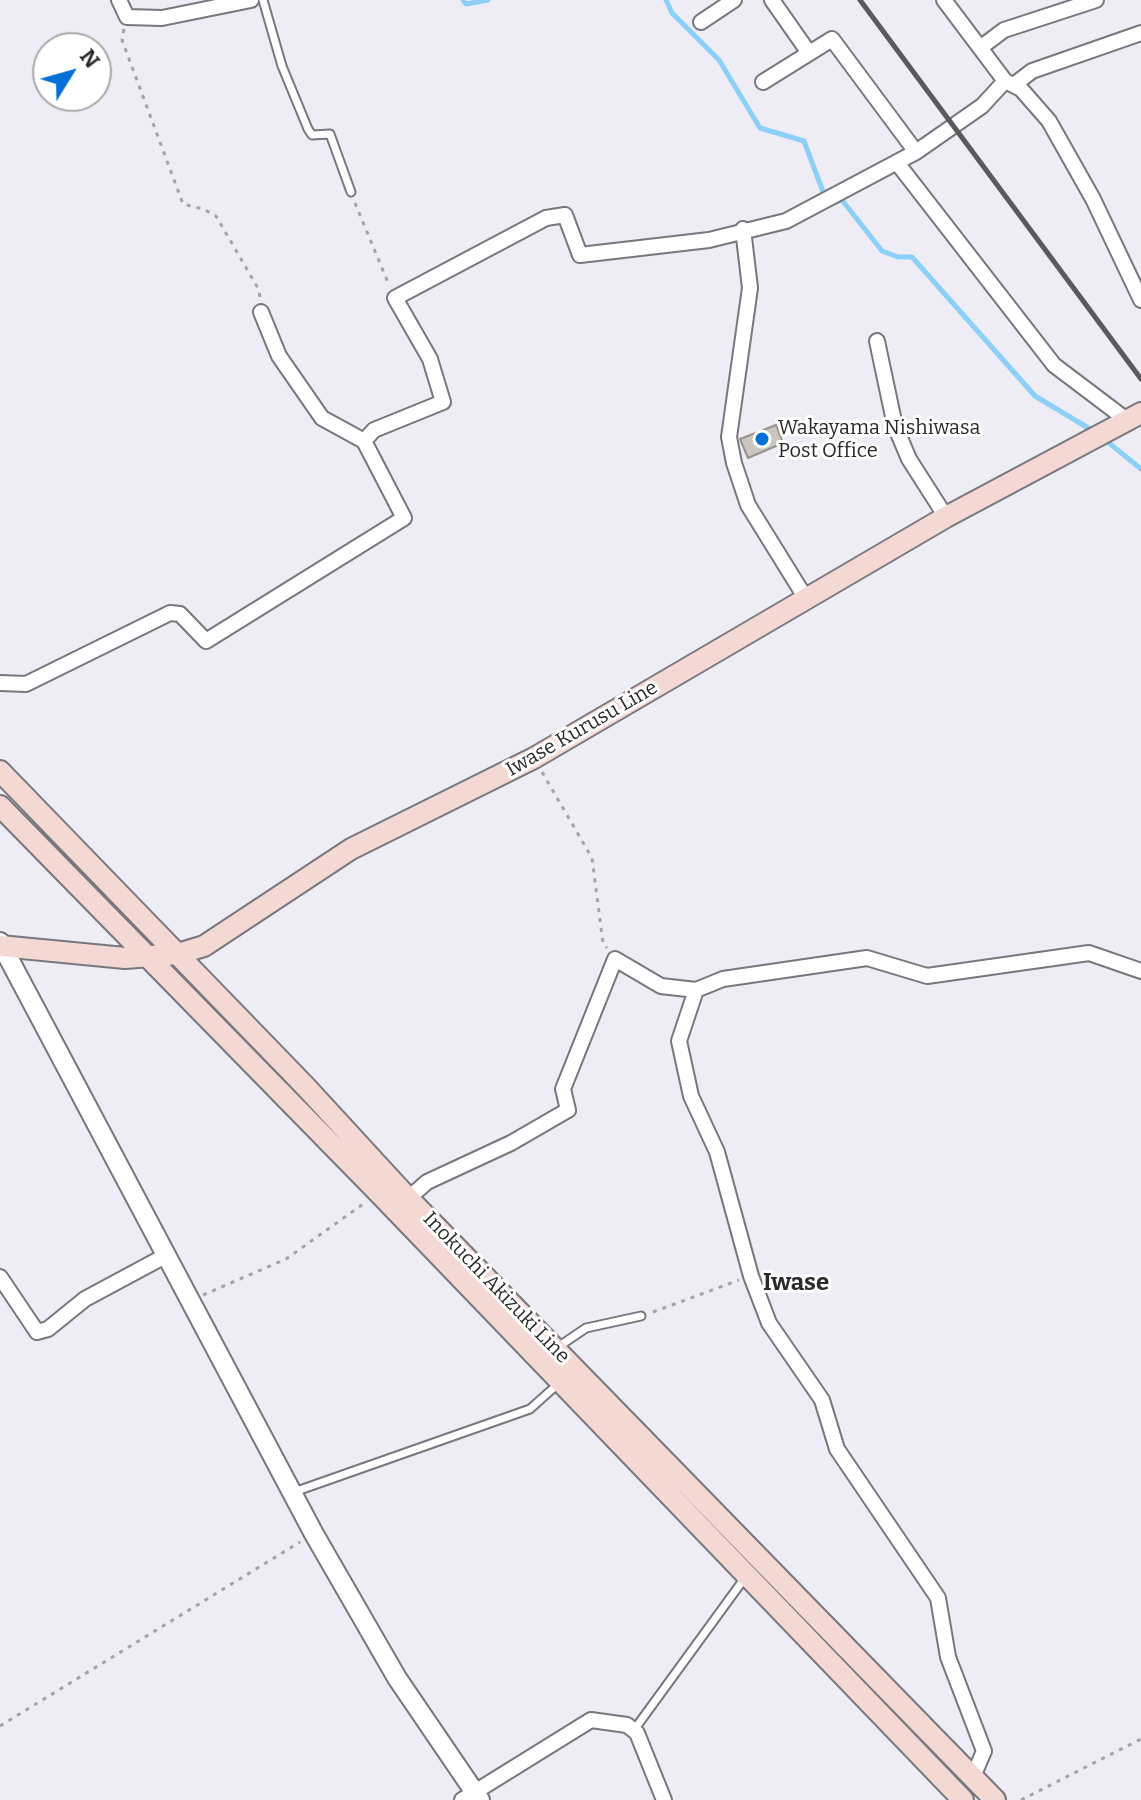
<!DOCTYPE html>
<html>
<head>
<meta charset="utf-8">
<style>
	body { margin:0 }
	#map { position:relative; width:1141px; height:1800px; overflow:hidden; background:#eeecf4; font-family:Bitter,serif }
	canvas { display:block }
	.north { position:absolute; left:32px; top:32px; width:80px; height:80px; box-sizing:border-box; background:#fff; border:2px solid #aaaaab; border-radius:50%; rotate:53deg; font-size:22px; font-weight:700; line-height:32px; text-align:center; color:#2a2a2d }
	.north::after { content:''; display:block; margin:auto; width:28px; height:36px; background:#046fd7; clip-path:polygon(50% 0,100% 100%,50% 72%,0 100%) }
</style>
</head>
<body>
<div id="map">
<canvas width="1141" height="1800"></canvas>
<div class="north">N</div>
</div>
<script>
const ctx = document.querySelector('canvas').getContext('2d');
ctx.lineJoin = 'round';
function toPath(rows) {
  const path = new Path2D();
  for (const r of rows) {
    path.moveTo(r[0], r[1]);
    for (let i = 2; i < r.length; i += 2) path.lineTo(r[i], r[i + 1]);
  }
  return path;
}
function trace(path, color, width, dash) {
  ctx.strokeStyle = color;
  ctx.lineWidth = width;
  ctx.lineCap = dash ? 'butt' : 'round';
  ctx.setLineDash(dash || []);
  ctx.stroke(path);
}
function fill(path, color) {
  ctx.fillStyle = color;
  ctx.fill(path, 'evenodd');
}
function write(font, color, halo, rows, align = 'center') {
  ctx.font = font + ' Bitter,serif';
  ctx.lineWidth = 6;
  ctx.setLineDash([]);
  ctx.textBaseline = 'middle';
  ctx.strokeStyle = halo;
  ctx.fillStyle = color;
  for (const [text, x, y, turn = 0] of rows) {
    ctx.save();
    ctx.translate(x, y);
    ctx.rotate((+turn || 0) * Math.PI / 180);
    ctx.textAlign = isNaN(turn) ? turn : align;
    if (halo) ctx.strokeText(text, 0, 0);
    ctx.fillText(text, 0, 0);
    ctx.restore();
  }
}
trace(toPath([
	[463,0,466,4,488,0],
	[666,0,672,13,719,60,760,128,804,141,825,197],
	[833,203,842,200,882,251,898,257,912,257,1035,396,1090,429],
	[1109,443,1141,469]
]), '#8ccff7', 5);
const building = toPath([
	[776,425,783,443,748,458,740,439,776,425]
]);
fill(building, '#cbc6c0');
trace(building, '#97928c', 2);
const service = toPath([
	[263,0,282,66,308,129,312,135,330,134,351,192],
	[558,1347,586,1328,641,1316],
	[294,1492,530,1409,558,1384],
	[634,1730,744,1579]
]);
const minor = toPath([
	[119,0,127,17,162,18,251,0],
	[772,0,809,53],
	[944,0,1005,81,1021,89,1049,121,1093,199,1141,300],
	[701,22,734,0],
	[980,48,1004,30,1096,0],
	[763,82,832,39,916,152],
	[1015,84,1032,71,1141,33],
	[898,164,1054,365,1128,421],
	[743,229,750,288,729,437,734,463,748,505,805,597],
	[261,312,279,356,322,418,364,441],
	[877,341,895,426,909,459,946,517],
	[0,683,26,684,170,613,180,614,206,641,404,518,364,441,374,430,443,402,430,359,395,298,546,218,565,215,580,255,709,240,786,221,916,152,982,106,1005,81],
	[696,990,679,1041,691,1096,717,1152,751,1276,769,1323,822,1400,837,1449,938,1598,948,1657,984,1751,972,1779],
	[402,1204,427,1182,511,1143,568,1110,563,1089,615,959,661,986,696,990,723,979,867,958,927,976,1089,953,1141,971],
	[0,1277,37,1332,48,1329,85,1299,165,1256],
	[462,1800,591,1720,627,1725,637,1733,664,1800]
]);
const tertiary = toPath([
	[0,942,314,1534,397,1678,480,1800]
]);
const secondary = toPath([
	[0,771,306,1087,408,1198,995,1800],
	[0,806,378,1192,963,1800],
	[0,946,125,958,178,954,204,946,351,849,534,758,946,517,1141,413]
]);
trace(service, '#78777e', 11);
trace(minor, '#78777e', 18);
trace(tertiary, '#78777e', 22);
trace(secondary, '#78777e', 24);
trace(toPath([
	[124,29,122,40,183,204,203,209,216,216,259,290,260,298],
	[355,203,389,285],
	[542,772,592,858,603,943,607,948],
	[203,1295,286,1259,366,1202],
	[653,1312,739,1280],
	[0,1726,300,1542],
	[1021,1800,1141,1739]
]), '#a4a3a9', 3, [4, 6]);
trace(service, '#fff', 7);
trace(minor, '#fff', 14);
trace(tertiary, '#fff', 18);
trace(secondary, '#f3d8d4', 20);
trace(toPath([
	[860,0,1141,379]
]), '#5a595e', 5);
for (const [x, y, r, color] of [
	[762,439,8,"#046fd7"]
]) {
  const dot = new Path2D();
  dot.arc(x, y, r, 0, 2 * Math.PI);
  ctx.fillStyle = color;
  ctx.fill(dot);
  trace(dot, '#fff', 3);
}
write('20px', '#2a2a2d', '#fff', [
	["Wakayama Nishiwasa",778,428],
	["Post Office",778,451]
], 'left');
write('20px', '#2a2a2d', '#fff', [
	["Iwase Kurusu Line",582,729,-30],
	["Inokuchi Akizuki Line",496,1288,46]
]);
write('bold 24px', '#2a2a2d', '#fff', [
	["Iwase",796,1283]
]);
</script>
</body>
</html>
